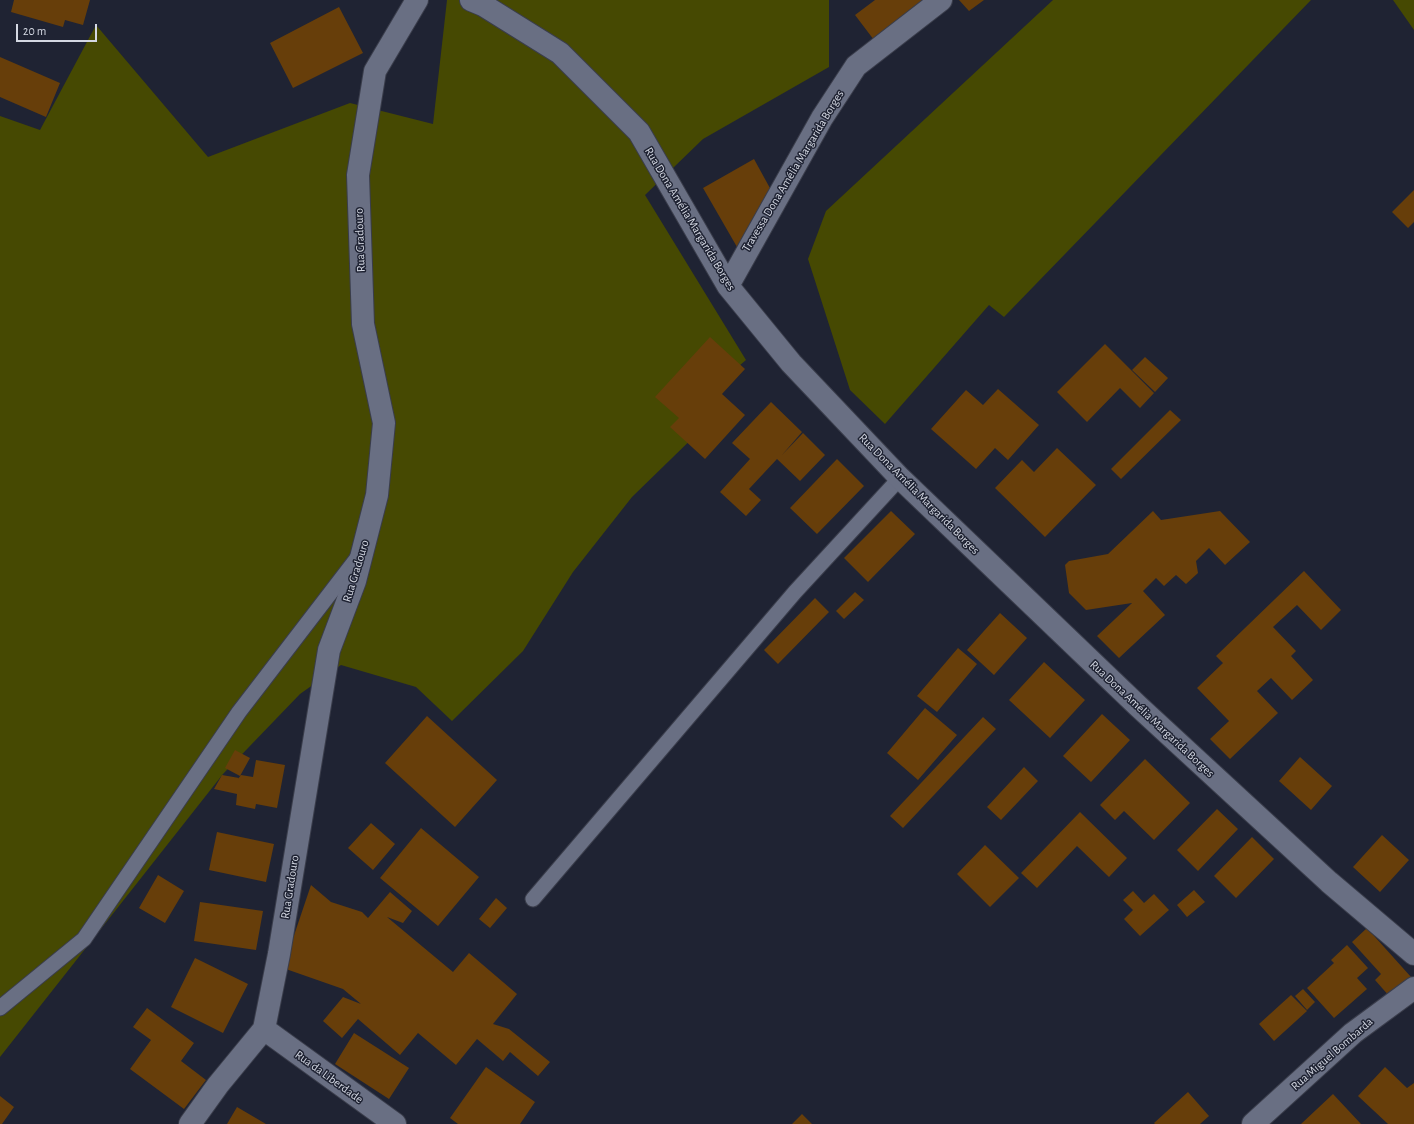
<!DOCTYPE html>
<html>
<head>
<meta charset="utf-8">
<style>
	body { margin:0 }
	#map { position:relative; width:1414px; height:1124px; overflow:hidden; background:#1f2333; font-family:"Alegreya Sans",sans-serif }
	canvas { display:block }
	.scale { position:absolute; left:16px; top:24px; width:81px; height:18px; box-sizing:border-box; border:2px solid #d4d8e3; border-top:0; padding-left:5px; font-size:12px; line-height:14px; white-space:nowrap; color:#d4d8e3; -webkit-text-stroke:3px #1f2333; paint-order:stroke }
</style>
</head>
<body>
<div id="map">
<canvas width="1414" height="1124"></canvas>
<div class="scale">20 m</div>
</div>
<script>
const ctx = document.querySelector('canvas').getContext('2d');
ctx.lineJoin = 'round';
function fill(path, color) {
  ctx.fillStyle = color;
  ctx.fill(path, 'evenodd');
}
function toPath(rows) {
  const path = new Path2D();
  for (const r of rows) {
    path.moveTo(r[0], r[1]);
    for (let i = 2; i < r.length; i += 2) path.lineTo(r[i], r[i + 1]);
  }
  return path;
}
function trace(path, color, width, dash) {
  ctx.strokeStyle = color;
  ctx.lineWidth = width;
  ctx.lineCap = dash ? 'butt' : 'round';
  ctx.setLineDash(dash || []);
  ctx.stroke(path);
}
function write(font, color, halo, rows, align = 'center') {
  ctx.font = font + ' "Alegreya Sans",sans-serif';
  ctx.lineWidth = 3;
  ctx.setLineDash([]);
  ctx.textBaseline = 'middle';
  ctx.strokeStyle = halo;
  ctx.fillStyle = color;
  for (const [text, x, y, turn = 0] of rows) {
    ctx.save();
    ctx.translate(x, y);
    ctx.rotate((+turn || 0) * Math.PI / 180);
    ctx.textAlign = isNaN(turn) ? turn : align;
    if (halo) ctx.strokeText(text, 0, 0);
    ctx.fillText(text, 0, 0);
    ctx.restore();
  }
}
fill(toPath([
	[447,0,829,0,829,67,703,139,645,195,746,360,698,401,707,424,632,497,573,572,523,651,452,721,416,687,341,665,300,694,223,774,0,1057,0,116,40,130,96,25,208,157,350,103,433,124],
	[1053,0,1311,0,1004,317,989,305,885,424,850,390,808,259,826,211],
	[1393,0,1414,0,1414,30]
]), '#464902');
fill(toPath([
	[14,0,90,0,83,25,65,20,63,27,11,12],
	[875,0,934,0,877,44,855,15],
	[959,0,984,0,969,11],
	[339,7,363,53,293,88,270,43],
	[0,57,60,83,46,117,0,97],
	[754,159,771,190,737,247,703,188],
	[1414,190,1414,222,1408,228,1392,212],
	[710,337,745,369,722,394,745,415,705,459,670,427,679,418,655,397],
	[1105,344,1154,393,1140,408,1120,388,1087,422,1057,392],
	[1145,357,1168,378,1155,392,1132,370],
	[998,389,1039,425,1008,460,995,448,976,469,931,429,966,390,983,405],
	[771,402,802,432,782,455,803,433,825,455,800,481,777,459,749,489,761,500,746,516,720,492,750,459,732,443],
	[1170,410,1181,420,1121,479,1111,469],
	[1057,448,1096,485,1045,537,995,488,1022,460,1034,472],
	[837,459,864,486,817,534,790,508],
	[891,511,915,534,868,582,844,558],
	[1153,511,1161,520,1220,511,1250,542,1225,565,1209,548,1196,561,1198,573,1186,584,1176,575,1164,586,1156,578,1143,591,1165,615,1119,658,1097,636,1132,603,1086,610,1069,593,1065,565,1069,561,1108,554],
	[1304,571,1341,610,1321,630,1297,605,1273,627,1296,651,1291,656,1313,680,1292,700,1271,678,1257,691,1278,713,1230,759,1210,739,1229,721,1197,688,1223,663,1216,656],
	[855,592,864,600,844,619,836,611],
	[815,598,829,612,778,664,764,650],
	[1000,613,1027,638,994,675,967,650],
	[958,648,977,664,937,712,917,696],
	[1044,662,1085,700,1050,738,1009,700],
	[925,708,957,735,918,780,887,753],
	[1102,714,1130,740,1091,782,1063,756],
	[427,716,497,780,455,827,385,763],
	[983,717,996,729,903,828,890,816],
	[235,750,250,758,240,776,225,768],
	[1300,757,1332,786,1311,810,1279,781],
	[1145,759,1190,803,1154,840,1124,811,1115,820,1100,805],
	[256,760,285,765,277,808,256,804,255,809,236,805,237,794,214,789,222,775,239,778,238,779,241,775,253,777],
	[1024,767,1038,781,1001,820,987,807],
	[1217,809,1238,829,1198,871,1177,850],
	[1080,812,1127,858,1109,877,1077,846,1037,888,1021,873],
	[371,823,395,844,373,870,348,848],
	[421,828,479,877,438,926,380,878],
	[217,832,274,844,266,882,209,870],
	[1382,835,1409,860,1380,892,1353,867],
	[1252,837,1274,859,1236,898,1214,876],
	[985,845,1019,878,990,907,957,874],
	[158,875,184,891,165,923,139,908],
	[311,885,331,902,362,912,368,918,390,892,412,911,403,923,387,917,453,972,469,953,517,994,493,1024,509,1029,550,1062,538,1076,510,1052,503,1061,477,1039,456,1065,418,1033,400,1055,358,1019,342,1038,323,1021,343,997,361,1004,343,989,283,968],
	[1194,890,1205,902,1187,917,1177,905],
	[1133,891,1144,903,1154,894,1169,910,1140,936,1124,919,1133,910,1123,900],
	[496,898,507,908,490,928,479,919],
	[200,902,263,911,256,950,194,941],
	[1367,928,1411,977,1390,997,1375,980,1381,974,1352,942],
	[1347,945,1368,968,1357,978,1367,989,1334,1018,1307,988,1334,963,1331,960],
	[195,958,248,984,223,1033,171,1007],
	[1303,989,1315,1002,1307,1010,1295,996],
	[1291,995,1307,1011,1274,1041,1259,1024],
	[147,1008,194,1043,181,1061,206,1080,184,1109,130,1069,151,1040,133,1027],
	[354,1033,409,1068,389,1099,335,1064],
	[486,1067,535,1102,520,1124,458,1124,450,1118],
	[1385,1067,1407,1088,1414,1083,1414,1124,1388,1124,1358,1096],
	[1188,1092,1209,1116,1200,1124,1155,1124,1154,1123],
	[1333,1094,1361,1124,1301,1124],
	[0,1096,14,1107,2,1124,0,1124],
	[237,1107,266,1124,227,1124],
	[802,1114,812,1124,792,1124]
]), '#673e0a');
const service = toPath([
	[533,899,795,592,900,478],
	[0,1008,84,939,239,712,358,557]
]);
const minor = toPath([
	[471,0,483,5,560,53,639,132,728,286,791,363,900,478,1138,706,1329,882,1414,954],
	[728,286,822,118,856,66,941,0],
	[264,1029,395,1124],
	[190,1124,218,1085,264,1029,279,954,329,650,355,581,377,495,384,423,363,324,358,175,375,71,417,0],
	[1253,1124,1353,1033,1414,988]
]);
trace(service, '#3a3d4b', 17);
trace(minor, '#3a3d4b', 24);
trace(service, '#696f83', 15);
trace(minor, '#696f83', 22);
write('12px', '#d4d8e3', '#1f2333', [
	["Travessa Dona Amélia Margarida Borges",793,171,-59],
	["Rua Dona Amélia Margarida Borges",690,219,59],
	["Rua Gradouro",360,240,-92],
	["Rua Dona Amélia Margarida Borges",919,494,45],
	["Rua Gradouro",356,571,-73],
	["Rua Dona Amélia Margarida Borges",1152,719,43],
	["Rua Gradouro",290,887,-81],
	["Rua Miguel Bombarda",1332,1054,-41],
	["Rua da Liberdade",329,1077,36]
]);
</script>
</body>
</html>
